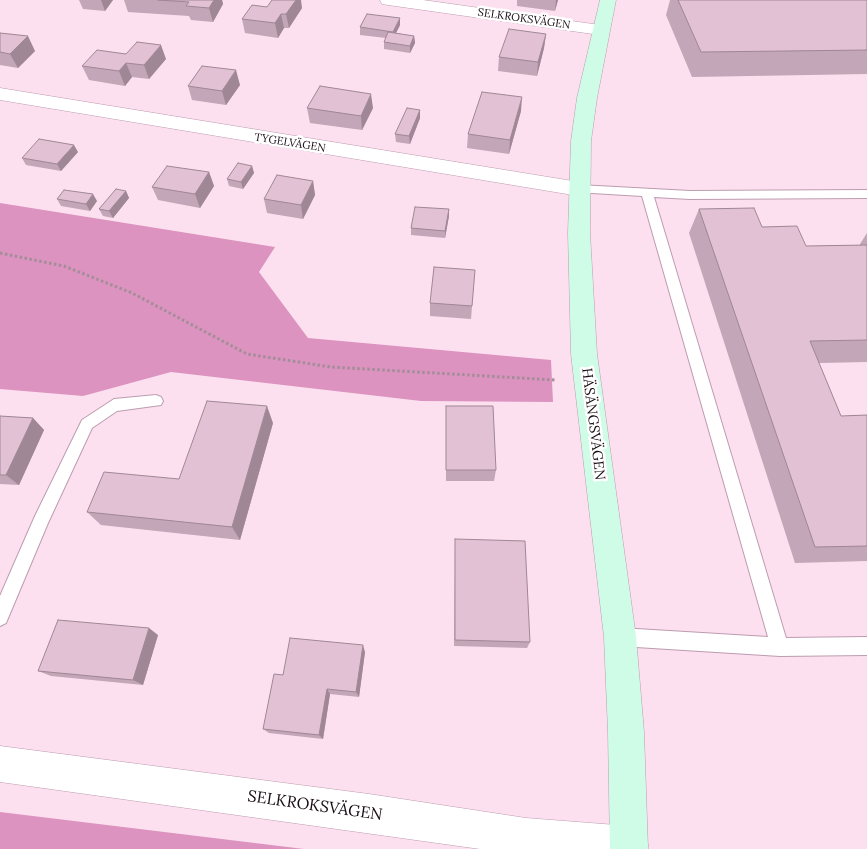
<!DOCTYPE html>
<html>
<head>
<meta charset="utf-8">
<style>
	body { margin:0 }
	canvas { display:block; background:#fce0ef }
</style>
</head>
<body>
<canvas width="867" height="849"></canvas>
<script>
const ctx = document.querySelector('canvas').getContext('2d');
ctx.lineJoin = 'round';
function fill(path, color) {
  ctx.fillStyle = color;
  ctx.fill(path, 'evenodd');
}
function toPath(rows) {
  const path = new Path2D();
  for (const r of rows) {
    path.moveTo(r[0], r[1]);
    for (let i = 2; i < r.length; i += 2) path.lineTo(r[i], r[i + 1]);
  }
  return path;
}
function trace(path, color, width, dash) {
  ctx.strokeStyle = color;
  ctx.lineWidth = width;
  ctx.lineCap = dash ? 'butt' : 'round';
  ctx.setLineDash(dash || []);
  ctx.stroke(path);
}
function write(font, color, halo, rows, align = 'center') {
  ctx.font = font + ' Lora,serif';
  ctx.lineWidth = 5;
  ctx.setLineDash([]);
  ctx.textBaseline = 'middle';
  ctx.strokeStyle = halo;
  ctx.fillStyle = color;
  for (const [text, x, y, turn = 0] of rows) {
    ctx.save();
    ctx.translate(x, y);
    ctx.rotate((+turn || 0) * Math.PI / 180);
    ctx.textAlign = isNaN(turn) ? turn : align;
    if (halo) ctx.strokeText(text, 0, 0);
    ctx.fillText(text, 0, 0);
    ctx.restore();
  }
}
fill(toPath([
	[0,203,275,247,259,272,308,338,551,360,553,402,421,401,171,372,83,396,0,389],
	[0,812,304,849,0,849]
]), '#dd93c0');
const lane = toPath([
	[579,185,690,191,867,190,867,198,690,199,654,197,786,638,867,637,867,655,780,656,620,646,614,643,611,637,614,631,620,628,768,637,642,196,575,192,573,189,579,185],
	[156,395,161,397,163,401,161,405,117,411,92,428,48,523,6,623,0,626,0,596,35,516,82,420,114,399,156,395]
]);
const street = toPath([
	[380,0,423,0,600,25,606,26,609,30,606,34,600,35,388,5,382,4,380,0],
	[0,88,579,182,587,184,590,189,587,194,579,196,0,100,0,88],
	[0,746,369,794,526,818,629,826,643,831,648,845,647,849,480,849,0,782,0,746]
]);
const secondary = toPath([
	[600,0,616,0,597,98,591,141,590,233,597,354,636,637,644,732,648,849,610,849,608,732,604,637,571,354,568,233,571,141,577,98,600,0]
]);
trace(lane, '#bd9caf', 2);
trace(street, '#bd9caf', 1);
trace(secondary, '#bd9caf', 1);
trace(toPath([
	[0,253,64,266,132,293,247,354,331,367,555,380]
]), '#a38d99', 3, [2.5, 2.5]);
fill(lane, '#fff');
fill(street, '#fff');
fill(secondary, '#cefce6');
fill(toPath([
	[74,0,113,0,105,11,83,9,79,0],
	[124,0,222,0,223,4,213,22,191,20,189,16,128,12],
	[517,0,558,0,555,11,517,6],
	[670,0,867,0,867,74,692,77,666,15],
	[267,7,302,8,289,28,284,28,278,38,245,33,242,19],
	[400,18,400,25,396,33,414,36,415,43,410,53,384,49,384,42,386,38,360,35,360,27],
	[0,33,35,51,18,68,0,65],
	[546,34,544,48,537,76,498,71,499,57],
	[166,59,149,79,132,77,125,86,89,80,82,66],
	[240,85,226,105,192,100,188,86],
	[307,108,373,108,362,130,310,123],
	[420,110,420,118,410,144,396,142,395,134],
	[521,111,509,154,467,148,468,134],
	[78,152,61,171,26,165,22,158],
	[252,166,254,173,243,189,229,186,227,179],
	[209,172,214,186,200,208,158,200,152,187],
	[313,181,315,195,303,219,267,213,264,199],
	[126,191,129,198,113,218,103,216,99,209],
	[57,199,97,201,90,211,61,206],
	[449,209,449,216,445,238,411,235,411,228],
	[699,209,762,227,806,246,860,245,860,244,867,233,867,362,819,363,841,416,867,415,867,561,795,563,689,233],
	[475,270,471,319,430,316,430,303],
	[446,406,496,470,494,481,446,481],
	[0,416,33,418,44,430,19,485,0,484],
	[273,423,240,540,101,525,87,512,179,479],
	[455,539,530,642,527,648,454,646],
	[158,635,143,685,51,676,38,671],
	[365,652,359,697,330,694,323,739,269,733,263,729,283,675]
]), '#c3a6b7');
fill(toPath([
	[101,0,113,0,105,11],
	[214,0,222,0,223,4,213,22,209,8],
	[296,0,301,0,302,8,289,28,286,14],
	[556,0,558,0,555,11],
	[281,14,284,28,278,38,275,23],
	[400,18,400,25,393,39,393,32],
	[546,34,544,48,537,76,538,62],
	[28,36,35,51,18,68,10,54],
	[414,36,415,43,410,53,410,46],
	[161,45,166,59,149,79,144,65],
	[126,63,132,77,125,86,119,71],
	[236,70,240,85,226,105,222,91],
	[371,94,373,108,362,130,361,116],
	[522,97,521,111,509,154,510,140],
	[420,110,420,118,410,144,409,136],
	[74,145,78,152,61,171,57,164],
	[252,166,254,173,243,189,241,182],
	[209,172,214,186,200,208,195,194],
	[313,181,315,195,303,219,301,205],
	[126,191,129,198,113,218,109,211],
	[93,194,97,201,90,211,86,204],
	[449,209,449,216,445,238,445,231],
	[267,406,273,423,240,540,232,527],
	[33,418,44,430,19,485,6,475],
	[149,628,158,635,143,685,133,680],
	[363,645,365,652,359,697,356,692],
	[327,689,330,694,323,739,319,735]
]), '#9f8795');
const building = toPath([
	[158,0,214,0,209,8,186,6,189,2,158,0],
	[272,0,296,0,286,14,281,14,275,23,242,19,252,5,267,7,272,0],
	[678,0,867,0,867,50,701,52,678,0],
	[367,14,400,18,393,32,360,27,367,14],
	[509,29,546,34,538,62,499,57,509,29],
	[388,32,414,36,410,46,384,42,388,32],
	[0,33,28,36,10,54,0,52,0,33],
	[137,42,161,45,144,65,126,63,119,71,82,66,97,50,126,54,137,42],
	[202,66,236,70,222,91,188,86,202,66],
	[320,86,371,94,361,116,307,108,320,86],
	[482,92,522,97,510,140,468,134,482,92],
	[407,108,420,110,409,136,395,134,407,108],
	[39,139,74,145,57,164,22,158,39,139],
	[238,163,252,166,241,182,227,179,238,163],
	[167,166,209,172,195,194,152,187,167,166],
	[277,175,313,181,301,205,264,199,277,175],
	[116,189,126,191,109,211,99,209,116,189],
	[64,190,93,194,86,204,57,199,64,190],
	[415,207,449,209,445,231,411,228,415,207],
	[754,208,762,227,797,226,806,246,867,245,867,340,810,341,841,416,867,415,867,546,815,547,699,209,754,208],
	[434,267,475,270,472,306,430,303,434,267],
	[207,401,267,406,232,527,87,512,104,472,179,479,207,401],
	[446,406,493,406,496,470,446,470,446,406],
	[0,416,33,418,6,475,0,475,0,416],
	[455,539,525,541,530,642,455,640,455,539],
	[58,620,149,628,133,680,38,671,58,620],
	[290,638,363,645,356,692,327,689,319,735,263,729,274,674,283,675,290,638]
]);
fill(building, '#e3c1d5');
trace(building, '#9f8795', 1);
write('11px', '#180c13', '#fff', [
	["SELKROKSVÄGEN",524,19,8],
	["TYGELVÄGEN",290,143,9]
]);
write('14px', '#180c13', '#fff', [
	["HÄSÄNGSVÄGEN",593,424,83]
]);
write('16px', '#180c13', '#fff', [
	["SELKROKSVÄGEN",315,806,8]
]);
</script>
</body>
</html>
